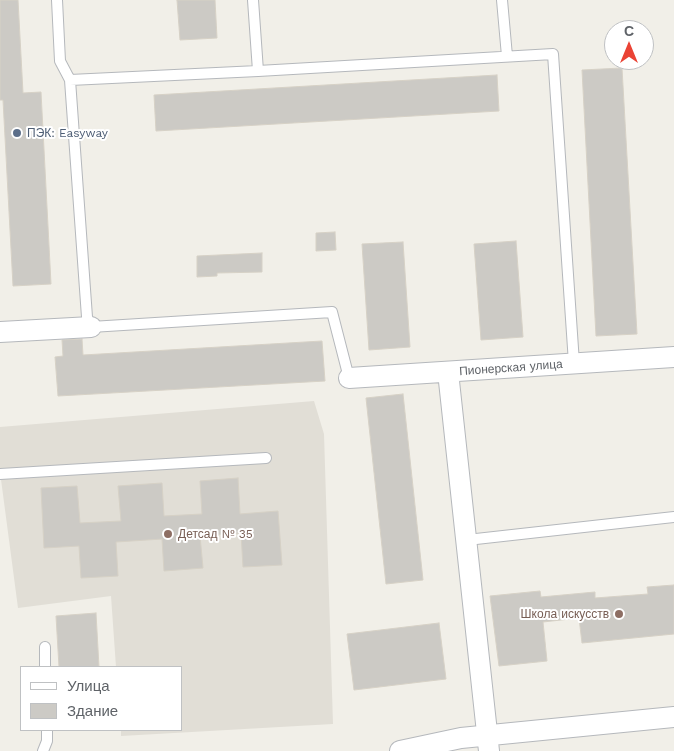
<!DOCTYPE html>
<html>
<head>
<meta charset="utf-8">
<style>
	body { margin:0 }
	#map { position:relative; width:674px; height:751px; overflow:hidden; background:#f1efe8; font-family:"Work Sans",sans-serif }
	canvas { display:block }
	.legend { position:absolute; left:20px; top:666px; width:162px; height:65px; box-sizing:border-box; background:#fff; border:1px solid #bfc1c3; margin:0; padding:6px 9px; list-style:none; font-size:15px; color:#5f6368 }
	.legend li { display:flex; align-items:center; gap:10px; height:25px }
	.legend b { width:25px; border:1px solid #bfc1c3 }
	.north { position:absolute; left:604px; top:20px; width:50px; height:50px; box-sizing:border-box; background:#fff; border:1px solid #bfc1c3; border-radius:50%; rotate:0deg; font-size:14px; font-weight:700; line-height:20px; text-align:center; color:#5f6368 }
	.north::after { content:''; display:block; margin:auto; width:18px; height:22px; background:#ea4335; clip-path:polygon(50% 0,100% 100%,50% 72%,0 100%) }
</style>
</head>
<body>
<div id="map">
<canvas width="674" height="751"></canvas>
<ul class="legend">
<li><b style="height:6px;background:#fff"></b>Улица</li>
<li><b style="height:14px;background:#cccac5"></b>Здание</li>
</ul>
<div class="north">С</div>
</div>
<script>
const ctx = document.querySelector('canvas').getContext('2d');
ctx.lineJoin = 'round';
function fill(path, color) {
  ctx.fillStyle = color;
  ctx.fill(path, 'evenodd');
}
function toPath(rows) {
  const path = new Path2D();
  for (const r of rows) {
    path.moveTo(r[0], r[1]);
    for (let i = 2; i < r.length; i += 2) path.lineTo(r[i], r[i + 1]);
  }
  return path;
}
function trace(path, color, width, dash) {
  ctx.strokeStyle = color;
  ctx.lineWidth = width;
  ctx.lineCap = dash ? 'butt' : 'round';
  ctx.setLineDash(dash || []);
  ctx.stroke(path);
}
function write(font, color, halo, rows, align = 'center') {
  ctx.font = font + ' "Work Sans",sans-serif';
  ctx.lineWidth = 4;
  ctx.setLineDash([]);
  ctx.textBaseline = 'middle';
  ctx.strokeStyle = halo;
  ctx.fillStyle = color;
  for (const [text, x, y, turn = 0] of rows) {
    ctx.save();
    ctx.translate(x, y);
    ctx.rotate((+turn || 0) * Math.PI / 180);
    ctx.textAlign = isNaN(turn) ? turn : align;
    if (halo) ctx.strokeText(text, 0, 0);
    ctx.fillText(text, 0, 0);
    ctx.restore();
  }
}
fill(toPath([
	[314,401,324,434,333,724,121,736,121,730,181,730,181,667,116,667,111,596,18,608,0,472,0,427]
]), '#e1ded6');
const building = toPath([
	[0,0,18,0,23,93,41,92,51,284,13,286,3,100,0,100,0,0],
	[177,0,215,0,217,38,180,40,177,0],
	[622,68,637,334,596,336,582,70,622,68],
	[497,75,499,111,156,131,154,95,497,75],
	[335,232,336,250,316,251,316,233,335,232],
	[516,241,523,337,481,340,474,244,516,241],
	[403,242,410,347,369,350,362,244,403,242],
	[262,253,262,272,217,273,217,276,197,277,197,256,262,253],
	[82,339,83,355,322,341,325,381,58,396,55,357,63,356,62,340,82,339],
	[403,394,423,580,386,584,366,398,403,394],
	[238,478,240,514,278,511,282,565,243,567,241,533,200,536,203,568,164,571,162,539,116,542,118,576,81,578,79,546,44,548,41,488,77,486,80,523,121,521,118,486,162,483,164,516,202,514,200,481,238,478],
	[674,585,674,634,582,643,579,618,543,622,547,661,499,666,490,596,540,591,541,597,595,592,595,598,648,594,647,587,674,585],
	[96,613,99,667,59,667,56,616,96,613],
	[439,623,446,679,354,690,347,634,439,623]
]);
fill(building, '#cccac5');
trace(building, '#d6d1c6', 1);
const lane = toPath([
	[57,0,60,61,70,80],
	[253,0,258,71,70,80,87,317,91,327,332,312,349,378],
	[502,0,507,56],
	[258,71,553,54,574,363],
	[0,474,266,458],
	[467,540,674,517],
	[45,647,45,667],
	[43,751,47,741,47,730]
]);
const street = toPath([
	[0,332,91,327],
	[448,372,489,751],
	[349,378,674,357],
	[400,751,461,738,674,717]
]);
trace(lane, '#b5b8bc', 12);
trace(street, '#b5b8bc', 22);
trace(lane, '#fff', 10);
trace(street, '#fff', 20);
for (const [x, y, r, color] of [
	[17,133,5,"#5c6f8a"],
	[168,534,5,"#8d6e63"],
	[619,614,5,"#8d6e63"]
]) {
  const dot = new Path2D();
  dot.arc(x, y, r, 0, 2 * Math.PI);
  ctx.fillStyle = color;
  ctx.fill(dot);
  trace(dot, '#fff', 2);
}
write('12px', '#4e5e75', '#fff', [
	["ПЭК: Easyway",27,133]
], 'left');
write('12px', '#5f6368', '#fff', [
	["Пионерская улица",511,368,-4]
]);
write('12px', '#785e54', '#fff', [
	["Детсад № 35",178,534],
	["Школа искусств",609,614,"right"]
], 'left');
</script>
</body>
</html>
